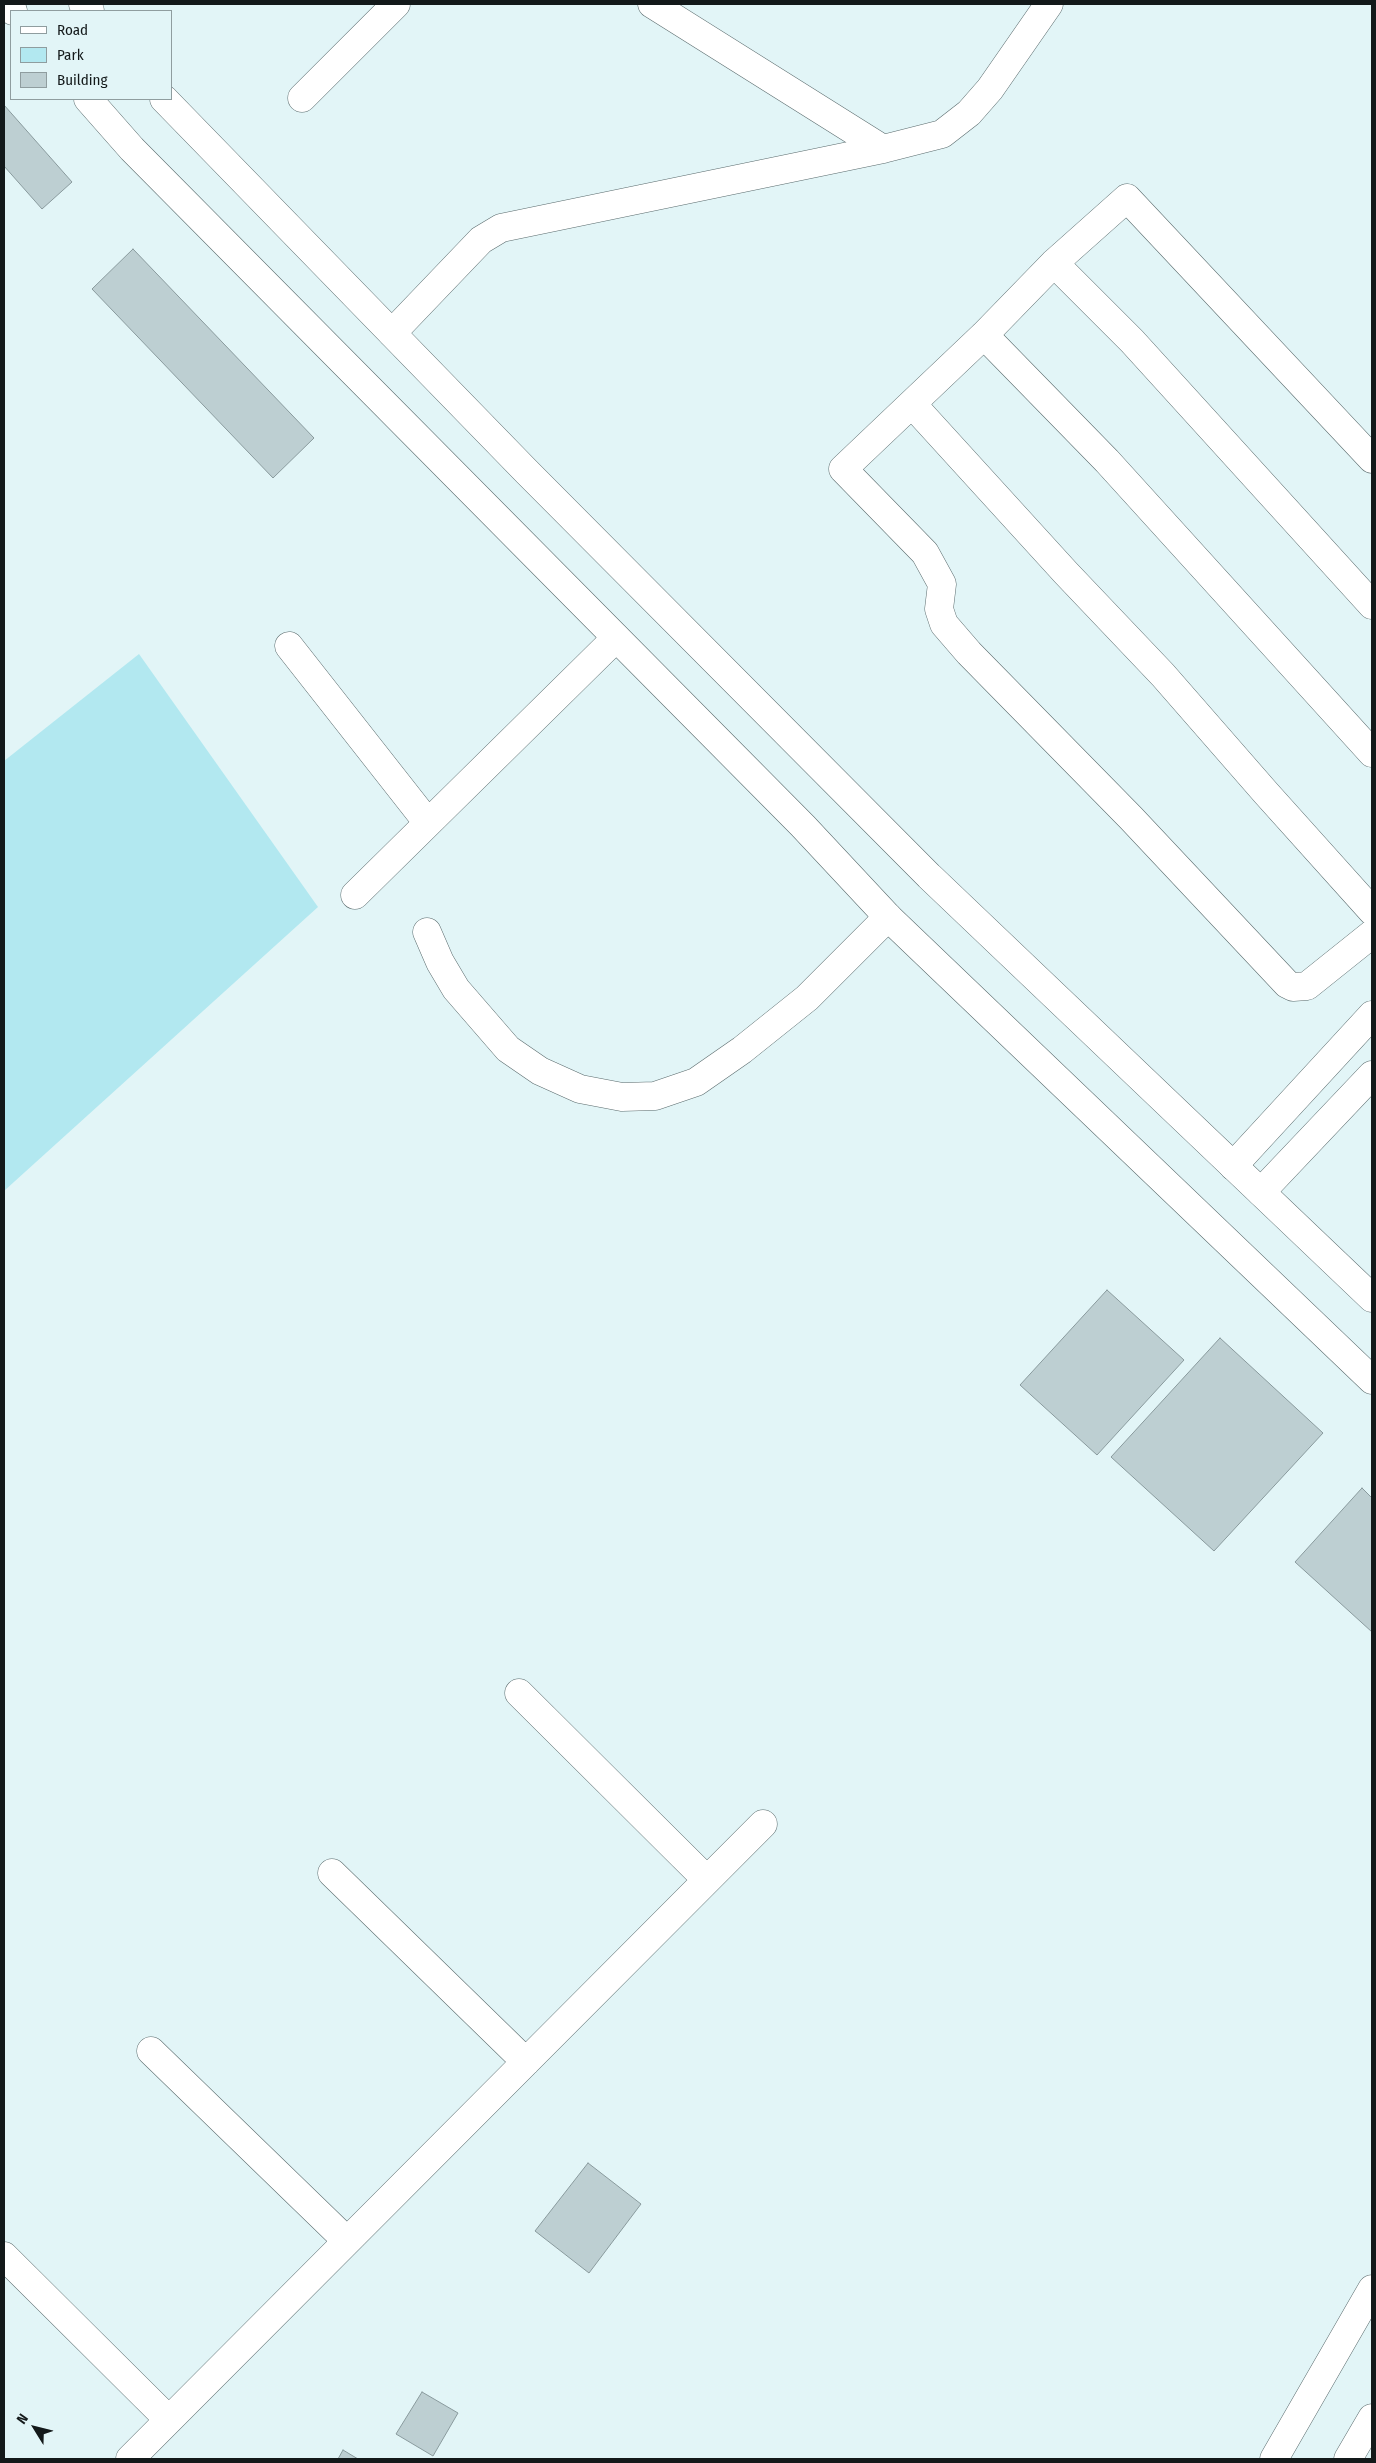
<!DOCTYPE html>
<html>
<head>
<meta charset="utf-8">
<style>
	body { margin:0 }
	#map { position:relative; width:1376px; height:2463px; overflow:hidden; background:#e2f5f7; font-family:"Fira Sans Condensed",sans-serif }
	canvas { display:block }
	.frame { position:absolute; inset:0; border:5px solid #13191a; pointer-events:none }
	.legend { position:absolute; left:10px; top:10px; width:162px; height:90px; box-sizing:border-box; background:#e2f5f7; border:1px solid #8f9d9f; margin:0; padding:6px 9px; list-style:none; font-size:15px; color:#13191a }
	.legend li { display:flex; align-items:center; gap:10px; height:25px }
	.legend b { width:25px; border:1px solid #8f9d9f }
	.north { position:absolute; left:10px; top:2403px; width:50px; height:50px; -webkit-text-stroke:4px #e2f5f7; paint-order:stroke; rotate:306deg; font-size:14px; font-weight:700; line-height:20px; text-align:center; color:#13191a }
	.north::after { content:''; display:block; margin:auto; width:18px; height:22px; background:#13191a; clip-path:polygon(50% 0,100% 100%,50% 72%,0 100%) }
</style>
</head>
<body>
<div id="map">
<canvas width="1376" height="2463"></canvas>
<div class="frame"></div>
<ul class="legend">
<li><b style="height:6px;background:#fff"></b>Road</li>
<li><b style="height:14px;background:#b2e8f0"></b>Park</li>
<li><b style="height:14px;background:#bdcfd2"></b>Building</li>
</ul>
<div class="north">N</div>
</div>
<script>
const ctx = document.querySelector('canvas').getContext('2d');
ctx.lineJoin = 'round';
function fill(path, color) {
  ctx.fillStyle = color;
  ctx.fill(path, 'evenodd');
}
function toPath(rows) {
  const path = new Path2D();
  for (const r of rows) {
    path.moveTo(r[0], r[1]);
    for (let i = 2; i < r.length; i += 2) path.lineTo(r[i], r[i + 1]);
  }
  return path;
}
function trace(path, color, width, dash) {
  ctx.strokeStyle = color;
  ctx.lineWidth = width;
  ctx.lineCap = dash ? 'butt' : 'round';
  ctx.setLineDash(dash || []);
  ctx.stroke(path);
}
fill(toPath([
	[139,654,318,907,4,1191,4,761]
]), '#b2e8f0');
const building = toPath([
	[4,105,72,182,42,209,4,166,4,105],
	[133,249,314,438,273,478,92,289,133,249],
	[1107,1290,1184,1360,1097,1455,1020,1385,1107,1290],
	[1220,1338,1323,1433,1214,1551,1111,1457,1220,1338],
	[1362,1488,1372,1498,1372,1632,1295,1562,1362,1488],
	[588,2163,641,2204,589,2273,535,2231,588,2163],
	[422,2392,458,2413,433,2456,396,2434,422,2392],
	[343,2450,358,2459,338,2459,343,2450]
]);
fill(building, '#bdcfd2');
trace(building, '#899a9d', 1);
const minor = toPath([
	[652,4,883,149],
	[302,98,396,4],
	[1054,263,1132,341,1372,605],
	[392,333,481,240,501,228,883,149,942,134,969,113,990,89,1049,4],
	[984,335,1107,461,1372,753],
	[912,404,1066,573,1163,675,1266,793,1372,911],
	[1372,459,1127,198,1054,263,984,335,843,469,925,553,942,584,939,609,944,624,969,653,1131,818,1287,984,1293,987,1307,986,1372,934],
	[289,646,428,823],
	[355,895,616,638],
	[427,932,440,962,456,989,508,1049,540,1071,580,1089,622,1097,655,1096,696,1082,742,1050,807,998,888,917],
	[1233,1166,1372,1015],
	[1261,1192,1372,1075],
	[519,1693,707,1880],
	[332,1873,526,2062],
	[151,2051,347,2241],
	[4,2256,169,2420],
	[130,2459,763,1824]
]);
const major = toPath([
	[7,4,13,11],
	[83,4,90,11],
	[88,99,132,149,803,826,888,917,1372,1380],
	[164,99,527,472,929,876,1372,1298],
	[1274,2459,1372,2289],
	[1348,2459,1372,2418]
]);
trace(minor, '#5a6b6d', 29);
trace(major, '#5a6b6d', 29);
trace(minor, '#fff', 28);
trace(major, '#fff', 28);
</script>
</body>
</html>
